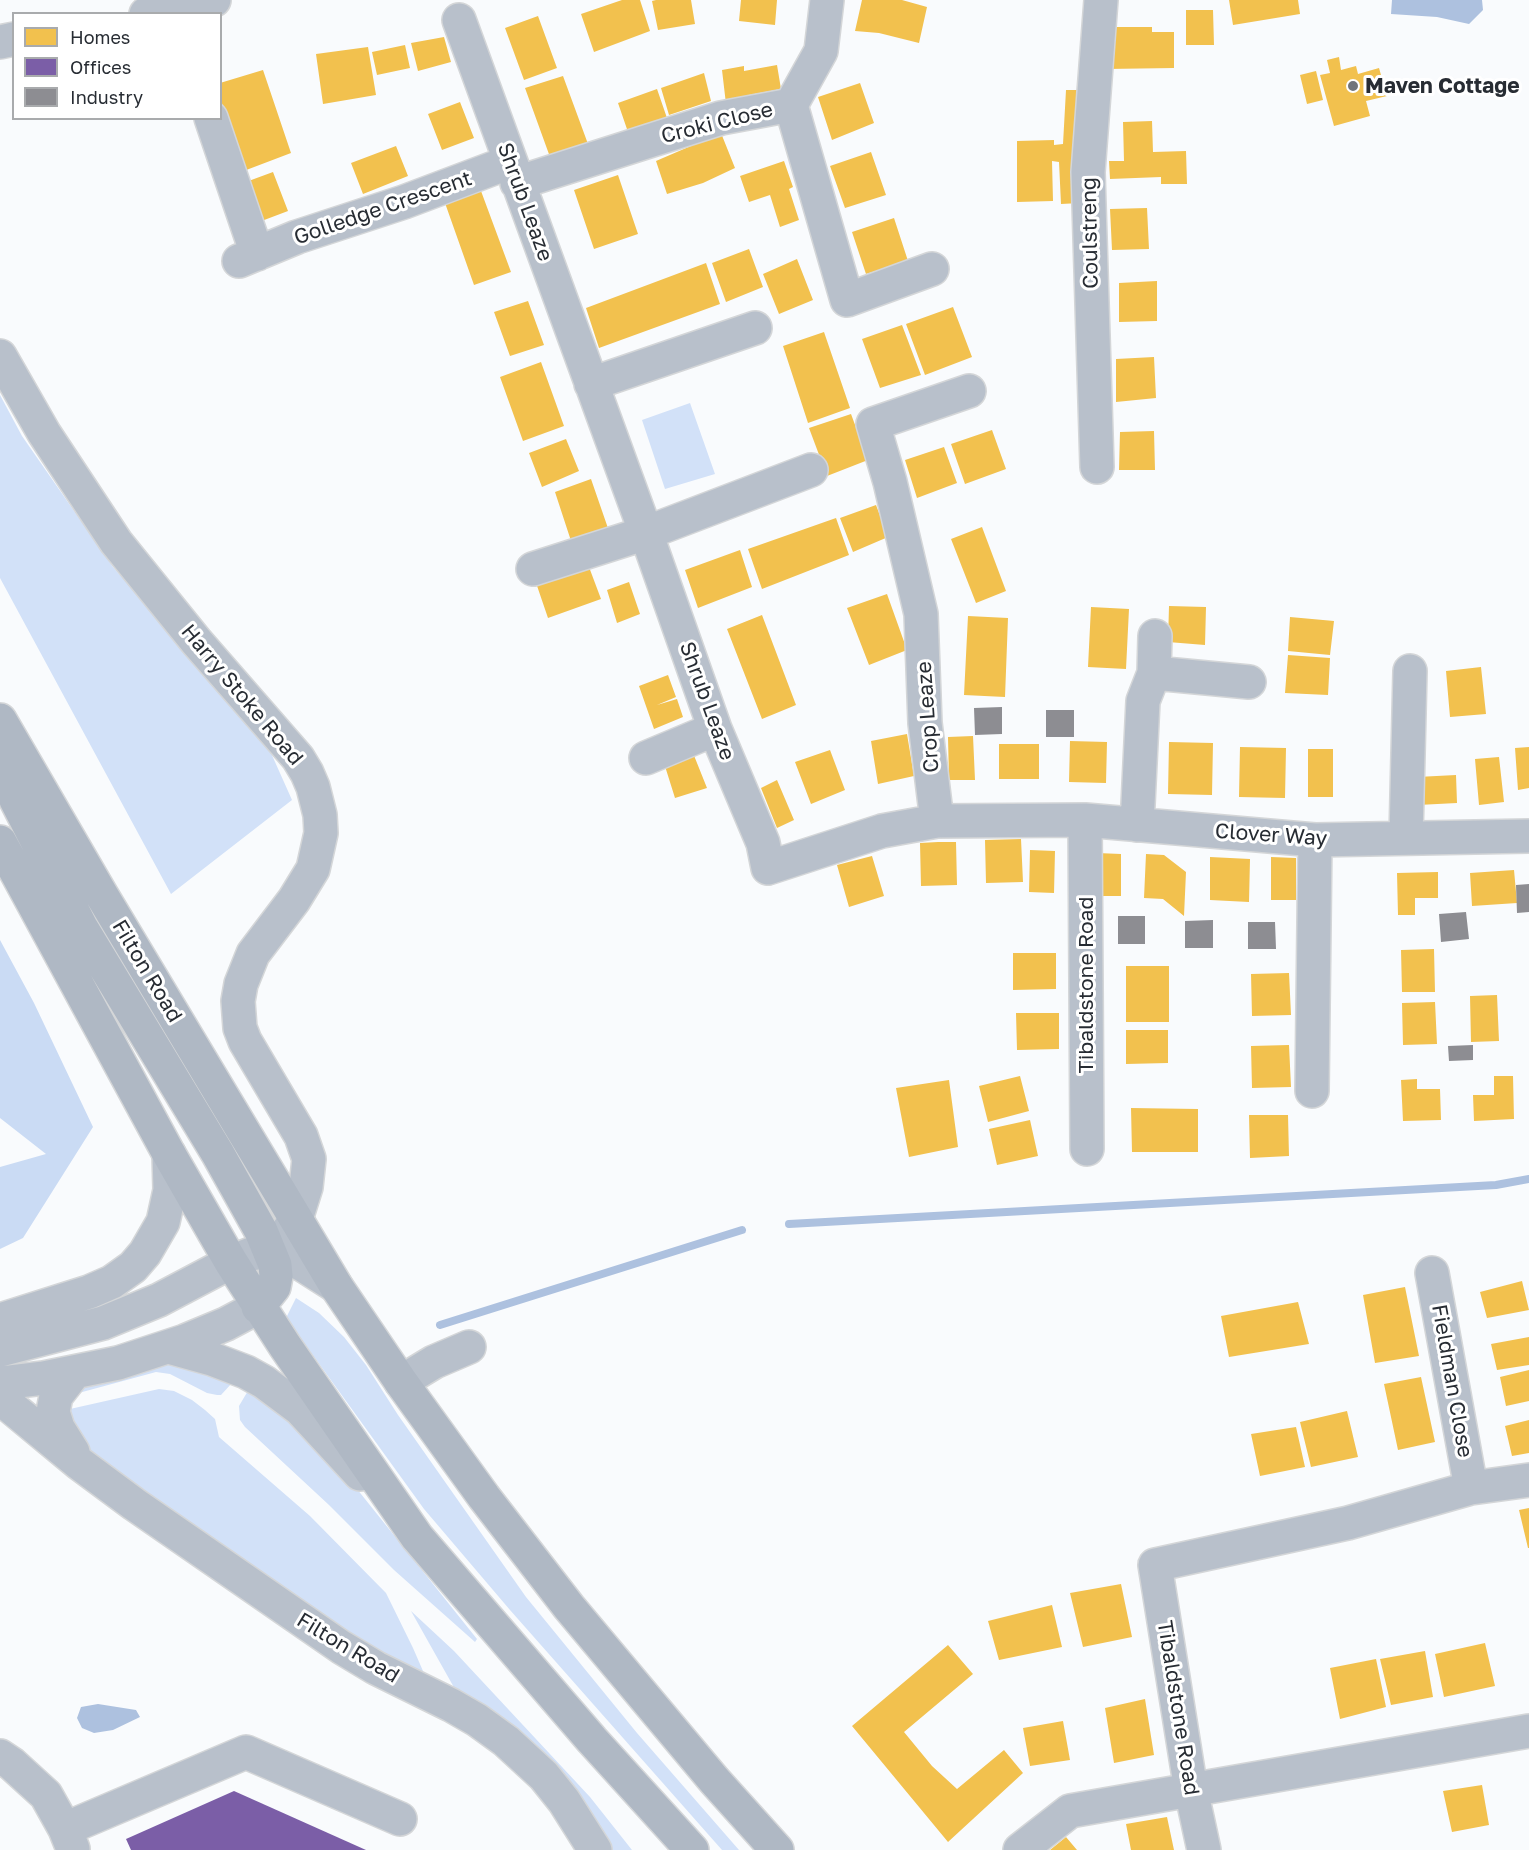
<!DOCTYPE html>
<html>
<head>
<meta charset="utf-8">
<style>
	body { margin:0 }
	#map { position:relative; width:1529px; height:1850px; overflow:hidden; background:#f9fbfd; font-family:"Golos Text",sans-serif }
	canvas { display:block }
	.legend { position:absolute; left:12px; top:12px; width:210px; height:108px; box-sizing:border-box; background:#fff; border:2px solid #a9abad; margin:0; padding:8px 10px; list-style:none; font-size:18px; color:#272c33 }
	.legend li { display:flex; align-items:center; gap:12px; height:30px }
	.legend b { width:30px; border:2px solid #a9abad }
</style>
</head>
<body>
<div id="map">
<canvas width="1529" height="1850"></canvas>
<ul class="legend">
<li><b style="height:16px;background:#f2c14e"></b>Homes</li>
<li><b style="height:16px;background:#7b5ea7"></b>Offices</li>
<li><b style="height:16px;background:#8d8d92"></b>Industry</li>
</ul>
</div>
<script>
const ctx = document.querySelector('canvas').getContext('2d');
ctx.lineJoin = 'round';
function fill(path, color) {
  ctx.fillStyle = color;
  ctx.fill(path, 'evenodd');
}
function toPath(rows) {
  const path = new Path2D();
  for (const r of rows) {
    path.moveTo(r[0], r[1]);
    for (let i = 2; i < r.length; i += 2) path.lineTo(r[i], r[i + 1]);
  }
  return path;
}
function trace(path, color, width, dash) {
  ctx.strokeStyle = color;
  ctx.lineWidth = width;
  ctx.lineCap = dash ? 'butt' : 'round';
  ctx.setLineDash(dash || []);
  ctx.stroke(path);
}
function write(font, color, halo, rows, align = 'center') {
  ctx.font = font + ' "Golos Text",sans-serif';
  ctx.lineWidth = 6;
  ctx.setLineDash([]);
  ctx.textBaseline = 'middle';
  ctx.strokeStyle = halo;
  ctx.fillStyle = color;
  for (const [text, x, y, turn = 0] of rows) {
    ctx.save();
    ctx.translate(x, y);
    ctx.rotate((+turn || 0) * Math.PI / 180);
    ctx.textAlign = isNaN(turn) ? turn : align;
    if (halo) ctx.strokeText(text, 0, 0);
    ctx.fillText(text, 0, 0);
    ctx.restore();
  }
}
fill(toPath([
	[0,395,22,436,113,567,267,744,292,800,171,894,0,578],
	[690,403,715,474,665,489,642,420],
	[296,1298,319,1313,344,1337,366,1365,398,1415,526,1597,637,1733,739,1850,722,1850,510,1610,424,1509,286,1318],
	[174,1363,232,1383,221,1395,217,1395,207,1393,170,1374,156,1372,75,1394,78,1388],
	[252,1384,345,1474,477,1639,475,1642,394,1570,329,1505,245,1427,240,1420,239,1406],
	[159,1389,174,1391,192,1400,205,1410,215,1419,219,1437,310,1516,386,1593,413,1648,423,1671,421,1676,379,1657,96,1461,72,1427,70,1409],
	[411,1611,454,1651,590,1797,632,1850,610,1850,456,1691]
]), '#d2e1f8');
fill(toPath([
	[0,940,34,1003,93,1127,23,1238,0,1249,0,1167,46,1154,0,1118]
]), '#cadbf4');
fill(toPath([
	[1392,0,1482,0,1483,10,1469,24,1437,17,1391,14],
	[98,1704,136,1710,140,1717,113,1730,94,1733,82,1728,77,1718,81,1707]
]), '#adc1df');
fill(toPath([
	[622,0,640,0,650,31,594,52,581,14],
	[656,0,691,0,695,24,658,30,652,1],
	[741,0,777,0,775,25,739,21],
	[862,0,902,0,927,7,919,43,879,33,855,31],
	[1229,0,1298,0,1300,14,1233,25],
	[1186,10,1213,10,1214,45,1186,45],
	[538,16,557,68,524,80,505,28],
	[1105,27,1152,27,1152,32,1174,32,1174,68,1106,69],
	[444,37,451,62,418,71,411,43],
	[405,45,410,68,377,75,372,52],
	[368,47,376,95,323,104,316,54],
	[1339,57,1341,70,1356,66,1358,74,1379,68,1387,96,1366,101,1370,116,1334,126,1320,75,1330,73,1327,60],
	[777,65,781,89,749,95,748,101,726,104,722,70,744,66,744,71],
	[263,70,291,153,241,172,220,110,220,83],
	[1316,71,1323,100,1307,104,1300,75],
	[704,73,711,101,669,115,661,88],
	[563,76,588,144,550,157,525,88],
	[860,83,874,123,832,140,818,97],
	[657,89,667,118,628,132,618,103],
	[1066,90,1081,90,1080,203,1061,204,1059,162,1052,161,1053,201,1017,202,1017,141,1054,140,1054,145,1063,144],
	[460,102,474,138,442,150,428,114],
	[1152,121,1153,152,1186,151,1187,184,1161,184,1161,177,1110,179,1109,161,1124,161,1123,122],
	[721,133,735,168,703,183,667,194,656,161],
	[396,146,408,176,363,194,351,163],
	[871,152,886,195,845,208,830,166],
	[784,161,793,187,789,189,799,220,780,227,770,195,749,202,740,176],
	[273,172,288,211,251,225,235,186],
	[618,175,638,234,594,249,574,190],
	[481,191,511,272,474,285,445,203],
	[1147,208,1149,249,1112,250,1110,209],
	[894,218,908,261,866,274,852,232],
	[749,249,763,287,726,302,712,263],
	[797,259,813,300,779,314,763,274],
	[706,263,720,304,599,348,586,308],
	[1157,281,1157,321,1119,322,1119,283],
	[528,301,544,345,510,356,494,312],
	[953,307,972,357,925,375,906,324],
	[902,325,921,375,880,388,862,339],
	[824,332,850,408,808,423,783,346],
	[1154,357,1156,398,1116,402,1116,359],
	[541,362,564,426,523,441,500,377],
	[851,414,868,460,827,476,809,428],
	[992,430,1006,469,965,484,951,444],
	[1154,431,1155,470,1119,470,1120,432],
	[566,439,579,471,542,487,529,453],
	[944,447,957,483,917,498,905,460],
	[591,479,610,534,573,547,555,492],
	[876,505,888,537,853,552,840,518],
	[836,518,849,555,762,589,748,549],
	[982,527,1006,591,976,603,951,539],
	[740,550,752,587,698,608,685,570],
	[586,559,601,599,548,618,534,577],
	[629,582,640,614,617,623,607,590],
	[887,594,907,650,869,665,847,608],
	[1169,606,1206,607,1205,645,1168,642],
	[1091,607,1129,609,1126,669,1088,667],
	[762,615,796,705,762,719,727,629],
	[968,616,1008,618,1005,697,964,695],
	[1290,617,1334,621,1330,655,1288,651],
	[1288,655,1330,658,1328,695,1285,693],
	[1481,667,1486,714,1450,717,1446,671],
	[668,675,676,697,657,705,677,699,683,717,654,729,639,686],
	[907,734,914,776,878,784,871,741],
	[973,736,975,780,949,780,948,737],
	[1070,741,1107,742,1106,783,1069,782],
	[1169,742,1213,743,1212,795,1168,794],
	[999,744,1039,744,1039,779,999,779],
	[1240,747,1286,748,1285,798,1239,797],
	[1529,747,1529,788,1518,790,1515,748],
	[1308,749,1333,749,1333,797,1308,797],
	[830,750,845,790,811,804,795,762],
	[693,753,707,788,675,798,664,763],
	[1499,757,1504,802,1479,805,1475,759],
	[1456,775,1457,803,1418,805,1417,777],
	[777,780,794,820,777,828,761,788],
	[1021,839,1023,882,986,883,985,840],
	[938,842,956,842,957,885,921,886,920,843],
	[1030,850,1055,851,1054,893,1029,892],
	[1097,853,1121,854,1121,896,1096,896],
	[1146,854,1164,855,1186,872,1184,916,1163,899,1144,898],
	[872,856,884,896,849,907,837,865],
	[1210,857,1250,859,1249,902,1210,900],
	[1271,857,1296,858,1296,900,1271,900],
	[1514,870,1517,903,1472,906,1470,873],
	[1438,872,1438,898,1415,898,1415,915,1398,915,1397,873],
	[1434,949,1435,992,1402,992,1401,950],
	[1013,953,1056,953,1056,989,1013,990],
	[1126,966,1169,966,1169,1022,1126,1022],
	[1289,973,1291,1015,1252,1016,1251,974],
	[1497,995,1499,1041,1471,1042,1470,996],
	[1435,1002,1437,1044,1403,1045,1402,1003],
	[1016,1013,1059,1013,1059,1049,1017,1050],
	[1126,1030,1168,1030,1168,1063,1126,1064],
	[1289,1045,1291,1087,1252,1088,1251,1046],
	[1020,1076,1029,1111,988,1122,979,1086],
	[1494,1076,1513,1076,1514,1119,1474,1121,1473,1095,1494,1095],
	[1417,1079,1417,1089,1440,1089,1441,1120,1403,1121,1401,1080],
	[949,1080,958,1147,909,1157,896,1088],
	[1131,1108,1198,1109,1198,1152,1132,1152],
	[1249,1115,1288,1115,1289,1156,1250,1158],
	[1030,1120,1038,1156,997,1165,989,1129],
	[1522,1281,1529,1310,1487,1318,1480,1292],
	[1405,1287,1419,1356,1375,1363,1363,1295],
	[1298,1302,1309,1344,1229,1357,1221,1316],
	[1529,1337,1529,1365,1497,1370,1491,1344],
	[1529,1370,1529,1401,1506,1406,1500,1377],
	[1421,1377,1435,1442,1398,1450,1384,1384],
	[1347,1411,1358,1457,1311,1467,1300,1422],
	[1529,1420,1529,1453,1512,1456,1505,1426],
	[1296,1427,1305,1467,1260,1476,1251,1434],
	[1529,1508,1529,1548,1528,1548,1519,1510],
	[1121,1584,1132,1637,1083,1647,1070,1593],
	[1052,1605,1062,1647,999,1660,988,1621],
	[1485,1643,1495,1686,1444,1697,1435,1654],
	[948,1645,973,1674,904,1732,932,1766,957,1789,1004,1750,1023,1773,948,1842,852,1726],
	[1425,1651,1433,1697,1391,1705,1380,1659],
	[1376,1659,1386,1707,1340,1719,1330,1668],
	[1145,1699,1154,1755,1114,1763,1105,1708],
	[1063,1721,1070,1760,1030,1766,1023,1728],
	[1482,1785,1489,1825,1452,1832,1443,1791],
	[1167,1817,1174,1850,1131,1850,1126,1824],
	[1066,1837,1077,1850,1050,1850]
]), '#f2c14e');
fill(toPath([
	[234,1791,366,1850,131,1850,126,1839]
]), '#7b5ea7');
fill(toPath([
	[1002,707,1002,734,975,735,974,708],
	[1046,710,1074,710,1074,737,1046,737],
	[1529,884,1529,912,1517,913,1516,885],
	[1466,912,1469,939,1441,942,1439,914],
	[1118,916,1145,916,1145,944,1118,944],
	[1213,920,1213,948,1185,948,1185,921],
	[1248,922,1275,922,1276,949,1248,949],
	[1473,1045,1473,1060,1449,1061,1448,1046]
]), '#8d8d92');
trace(toPath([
	[789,1224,1496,1185,1529,1179],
	[440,1325,742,1230]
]), '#adc1df', 8);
const minor = toPath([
	[146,14,214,0],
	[459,20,646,533,533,569],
	[0,42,14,39],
	[791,105,821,51,827,0],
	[211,118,257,254],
	[517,183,721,118,791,105,847,300,932,269],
	[239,261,297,237,404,202,510,162],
	[0,356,44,433,116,542,196,641,298,758,307,773,313,787,320,815,321,833,313,869,294,900,253,954,241,984,238,1001,240,1028,245,1041,301,1136,309,1159,306,1187,296,1219,286,1234,270,1251],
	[591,384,755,328],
	[1097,467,1088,172,1101,0],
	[811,470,646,533,715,729,763,843,768,868,882,831,937,821,1085,820,1315,840,1529,836],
	[1154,673,1249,682],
	[646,758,715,729],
	[1085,820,1087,1149],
	[937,821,925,723,921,614,890,482,873,424,969,391],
	[1137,825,1143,701,1154,673,1155,636],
	[1406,837,1410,671],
	[1312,1091,1315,840],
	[1432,1273,1471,1488],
	[0,1320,89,1292,112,1282,133,1267,145,1253,163,1222,170,1190,169,1154],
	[169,1347,212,1359,246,1372,264,1382,300,1409,360,1474],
	[0,1350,103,1323,159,1300,231,1262,251,1254,270,1251,280,1253,303,1265,336,1286],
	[401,1382,434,1362,469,1347],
	[0,1383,44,1378,118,1363,185,1341,226,1324,258,1307],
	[0,1398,80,1464,134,1504,341,1647,376,1668,451,1705,477,1720,506,1741,544,1776,564,1801,595,1850],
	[73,1452,58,1428,53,1412,56,1396,74,1373],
	[0,1756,12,1764,46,1795,65,1829,73,1849],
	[65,1829,246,1752,400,1819],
	[1020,1850,1070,1811,1529,1731],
	[1204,1850,1191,1790,1155,1565,1348,1523,1471,1488,1529,1480]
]);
const major = toPath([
	[0,720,101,894,296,1219,336,1286,401,1382,484,1497,569,1607,714,1780,777,1850],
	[0,752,16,800,81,927,218,1154,261,1231,275,1265,276,1276,274,1287,258,1307],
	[0,842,169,1154,231,1262,285,1346,417,1537,592,1740,692,1850]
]);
trace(minor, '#d4d6d8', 36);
trace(major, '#d4d6d8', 36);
trace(minor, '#b8c0cb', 33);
trace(major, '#afb8c4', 33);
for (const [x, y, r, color] of [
	[1353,86,6,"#70747a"]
]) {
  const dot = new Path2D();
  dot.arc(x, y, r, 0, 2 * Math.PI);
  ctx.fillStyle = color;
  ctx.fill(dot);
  trace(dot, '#fff', 2);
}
write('bold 21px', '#272c33', '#fff', [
	["Maven Cottage",1365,86]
], 'left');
write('21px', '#272c33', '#fff', [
	["Croki Close",717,123,-14],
	["Shrub Leaze",525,202,70],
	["Golledge Crescent",383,208,-19],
	["Coulstreng",1090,233,-91],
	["Harry Stoke Road",242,695,50],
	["Shrub Leaze",707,701,70],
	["Crop Leaze",928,717,-94],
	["Clover Way",1271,835,4],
	["Filton Road",147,971,59],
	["Tibaldstone Road",1086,985,-90],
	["Fieldman Close",1452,1381,80],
	["Filton Road",348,1648,31],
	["Tibaldstone Road",1178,1708,81]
]);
</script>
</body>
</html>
